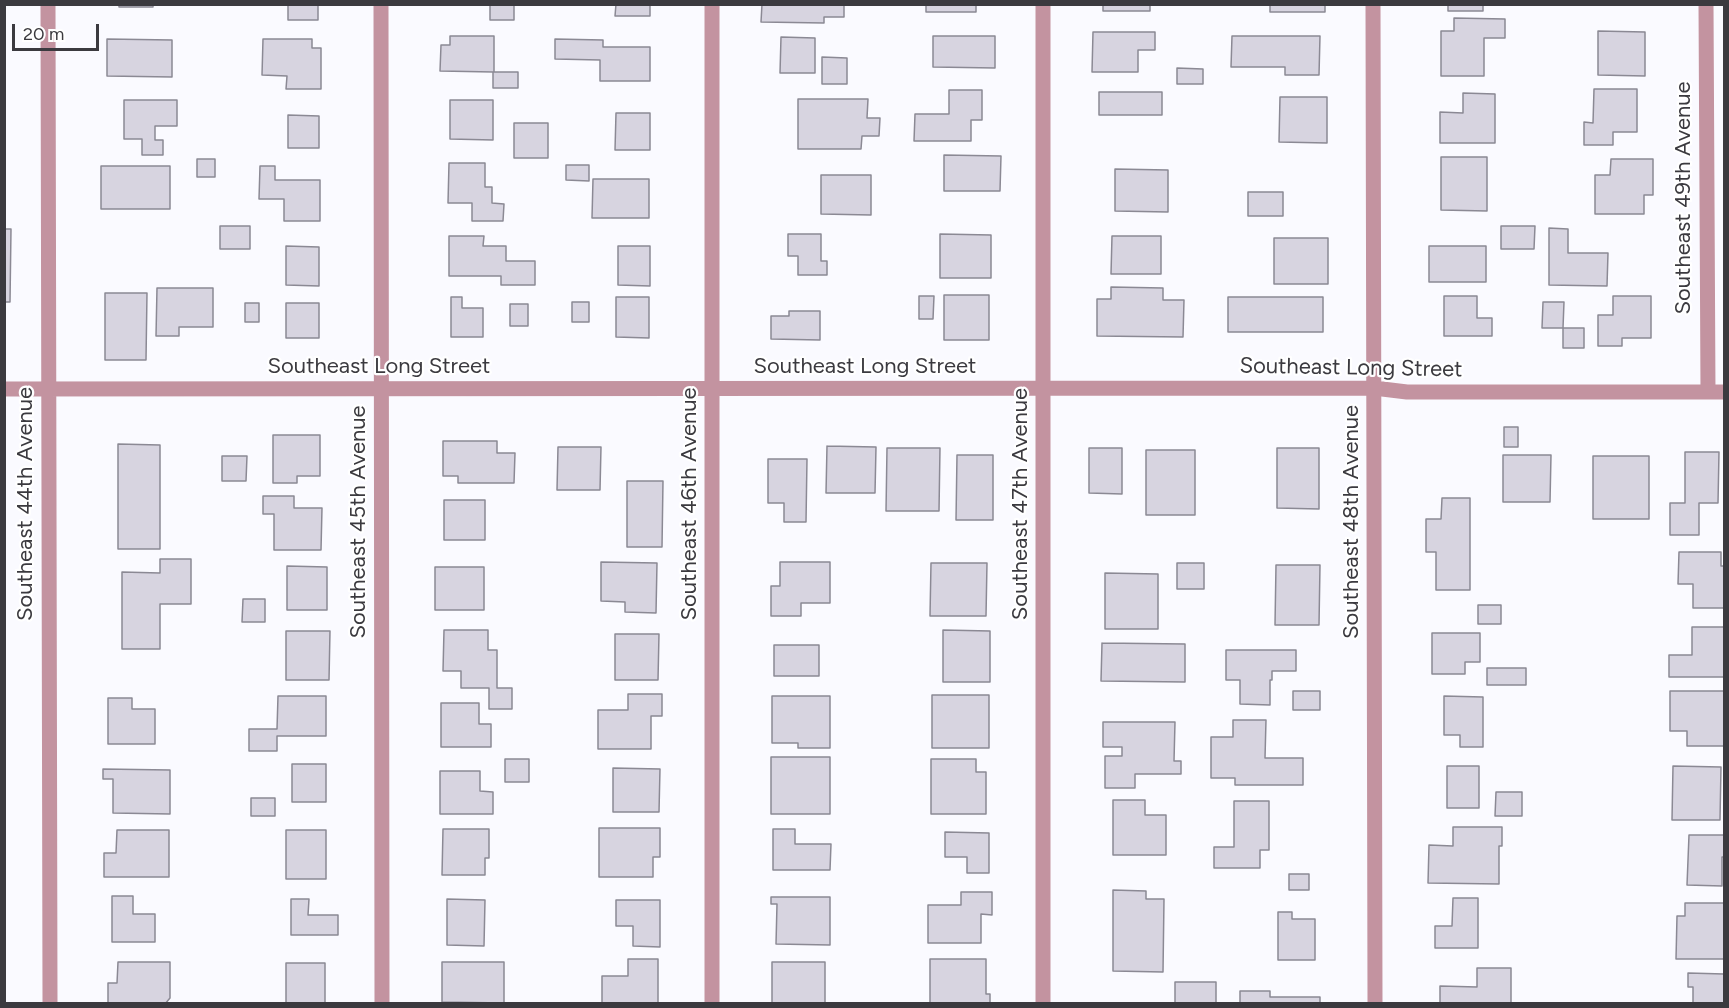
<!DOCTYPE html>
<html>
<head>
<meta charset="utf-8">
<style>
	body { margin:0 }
	#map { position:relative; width:1729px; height:1008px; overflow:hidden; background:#fafaff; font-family:Figtree,sans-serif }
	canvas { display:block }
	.frame { position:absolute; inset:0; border:6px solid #3b3a3f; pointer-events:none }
	.scale { position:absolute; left:12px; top:24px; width:87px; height:27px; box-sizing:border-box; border:3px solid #3b3a3f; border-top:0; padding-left:8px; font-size:18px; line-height:21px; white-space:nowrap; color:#3b3a3f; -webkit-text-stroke:4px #fff; paint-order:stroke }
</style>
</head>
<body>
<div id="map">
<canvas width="1729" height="1008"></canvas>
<div class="frame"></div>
<div class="scale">20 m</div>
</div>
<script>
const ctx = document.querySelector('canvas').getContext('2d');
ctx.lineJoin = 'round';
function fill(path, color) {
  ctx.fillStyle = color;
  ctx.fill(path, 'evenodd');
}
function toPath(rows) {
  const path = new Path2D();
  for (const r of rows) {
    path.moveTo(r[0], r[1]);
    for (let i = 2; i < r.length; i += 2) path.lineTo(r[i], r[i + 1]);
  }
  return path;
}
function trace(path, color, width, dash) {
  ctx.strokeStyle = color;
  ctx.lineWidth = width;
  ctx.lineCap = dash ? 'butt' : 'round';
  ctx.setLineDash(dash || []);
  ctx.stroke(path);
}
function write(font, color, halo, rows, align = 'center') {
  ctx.font = font + ' Figtree,sans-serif';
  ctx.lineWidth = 4.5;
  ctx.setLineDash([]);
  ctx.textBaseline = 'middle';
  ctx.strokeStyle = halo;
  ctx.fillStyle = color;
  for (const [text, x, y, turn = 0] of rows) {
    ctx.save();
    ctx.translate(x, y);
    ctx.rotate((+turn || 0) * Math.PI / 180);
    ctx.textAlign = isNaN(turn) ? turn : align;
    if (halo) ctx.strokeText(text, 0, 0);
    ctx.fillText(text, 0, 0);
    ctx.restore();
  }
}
const building = toPath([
	[119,4,153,4,153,7,119,7,119,4],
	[288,4,318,4,318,20,288,20,288,4],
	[514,4,514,20,490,20,490,5,450,5,514,4],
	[616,4,650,4,650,16,615,16,616,4],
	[762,4,844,4,844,17,824,17,824,23,761,22,762,4],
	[926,4,976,4,976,12,926,12,926,4],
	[1103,4,1150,4,1150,11,1103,11,1103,4],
	[1270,4,1325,4,1325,12,1270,12,1270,4],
	[1448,4,1483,4,1483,11,1448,11,1448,4],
	[1454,18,1505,19,1505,38,1484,38,1484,76,1441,76,1441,31,1454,31,1454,18],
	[1598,31,1645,32,1645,76,1598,75,1598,31],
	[1093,32,1155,32,1155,50,1138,50,1138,72,1092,72,1093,32],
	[450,36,494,36,494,72,518,72,518,88,493,88,493,72,440,71,441,45,450,45,450,36],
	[933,36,995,36,995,68,933,67,933,36],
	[1232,36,1320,36,1319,75,1285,75,1285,67,1231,67,1232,36],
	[781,37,815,38,815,73,780,73,781,37],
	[107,39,172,40,172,77,107,76,107,39],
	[263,39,312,39,312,48,321,48,321,89,286,89,287,76,262,75,263,39],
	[555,39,603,40,603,47,650,47,650,81,600,81,600,60,555,59,555,39],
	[822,57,847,58,847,84,822,84,822,57],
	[1177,68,1203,69,1203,84,1177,84,1177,68],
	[1594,89,1637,89,1637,132,1613,132,1613,145,1584,145,1584,122,1593,123,1594,89],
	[949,90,982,90,982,120,971,120,971,141,914,141,915,114,949,114,949,90],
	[1099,92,1162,92,1162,115,1099,115,1099,92],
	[1463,93,1495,94,1495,143,1440,143,1440,112,1463,113,1463,93],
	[1280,97,1327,97,1327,143,1279,142,1280,97],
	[798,99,868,99,867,118,880,118,879,136,862,136,861,149,798,149,798,99],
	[124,100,177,100,177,126,155,126,155,140,163,140,163,155,142,155,142,139,124,139,124,100],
	[450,100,493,100,493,140,450,139,450,100],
	[616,113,650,113,650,150,615,150,616,113],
	[288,115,319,116,319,148,288,148,288,115],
	[514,123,548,123,548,158,514,158,514,123],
	[944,155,1001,156,1000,191,944,191,944,155],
	[1441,157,1487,157,1487,211,1441,210,1441,157],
	[197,159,215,159,215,177,197,177,197,159],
	[1611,159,1653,159,1653,195,1644,195,1644,214,1595,214,1595,175,1610,175,1611,159],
	[449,163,485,163,485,187,492,187,492,203,504,204,503,221,472,221,472,203,448,203,449,163],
	[566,165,589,165,589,181,566,180,566,165],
	[101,166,170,166,170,209,101,209,101,166],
	[260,166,275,166,275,180,320,180,320,221,284,221,284,199,259,199,260,166],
	[1115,169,1168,170,1168,212,1115,211,1115,169],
	[821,175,871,175,871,215,821,214,821,175],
	[593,179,649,179,649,218,592,218,593,179],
	[1248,192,1283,192,1283,216,1248,216,1248,192],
	[220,226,250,226,250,249,220,249,220,226],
	[1501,226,1535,226,1534,249,1501,249,1501,226],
	[1549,228,1568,229,1568,253,1608,253,1607,286,1549,285,1549,228],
	[4,229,11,229,10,302,4,302,4,229],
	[788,234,821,234,821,261,827,261,827,275,798,275,798,256,788,256,788,234],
	[940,234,991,235,991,278,940,278,940,234],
	[449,236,484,236,483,246,506,246,506,261,535,261,535,285,501,285,501,276,449,276,449,236],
	[1112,236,1161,236,1161,274,1111,274,1112,236],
	[1274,238,1328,238,1328,284,1274,284,1274,238],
	[286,246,319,247,319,286,286,285,286,246],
	[618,246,650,246,650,286,618,285,618,246],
	[1429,246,1486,246,1486,282,1429,282,1429,246],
	[1111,287,1163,288,1163,300,1184,300,1183,337,1097,336,1097,299,1111,299,1111,287],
	[157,288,213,288,213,327,179,327,179,336,156,336,157,288],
	[105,293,147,293,146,360,105,360,105,293],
	[944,295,989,295,989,340,944,340,944,295],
	[919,296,934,296,933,319,919,319,919,296],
	[1444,296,1477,296,1477,318,1492,318,1492,336,1444,336,1444,296],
	[1613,296,1651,296,1651,338,1622,338,1622,346,1598,346,1598,315,1613,315,1613,296],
	[451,297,462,297,462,308,483,308,483,337,451,337,451,297],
	[616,297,649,297,649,338,616,337,616,297],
	[1228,297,1323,297,1323,332,1228,332,1228,297],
	[572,302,589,302,589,322,572,322,572,302],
	[1543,302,1564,302,1563,328,1542,328,1543,302],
	[245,303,259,303,259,322,245,322,245,303],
	[286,303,319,303,319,338,286,338,286,303],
	[510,304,528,304,528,326,510,326,510,304],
	[789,311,820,311,820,340,771,339,771,316,789,316,789,311],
	[1563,328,1584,328,1584,348,1563,348,1563,328],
	[1504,427,1518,427,1518,447,1504,447,1504,427],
	[273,435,320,435,320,476,297,476,297,483,273,483,273,435],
	[443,441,497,441,497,453,515,453,514,483,458,483,458,476,443,476,443,441],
	[118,444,160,445,160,549,118,549,118,444],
	[827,446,876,447,875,493,826,493,827,446],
	[558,447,601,447,600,490,557,490,558,447],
	[887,448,940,448,939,511,886,511,887,448],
	[1089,448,1122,448,1122,494,1089,493,1089,448],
	[1277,448,1319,448,1319,509,1277,508,1277,448],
	[1146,450,1195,450,1195,515,1146,515,1146,450],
	[1685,452,1719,452,1718,503,1699,503,1699,535,1670,535,1670,503,1685,503,1685,452],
	[957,455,993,455,993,520,956,520,957,455],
	[1503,455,1551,455,1550,502,1503,502,1503,455],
	[222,456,247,456,246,481,222,481,222,456],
	[1593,456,1649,456,1649,519,1593,519,1593,456],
	[768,459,807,459,806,522,784,522,784,503,768,503,768,459],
	[627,481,663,481,662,547,627,547,627,481],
	[263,496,294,496,294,508,322,508,321,550,274,550,274,514,263,514,263,496],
	[1442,498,1470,498,1470,590,1436,590,1436,552,1426,552,1426,519,1441,519,1442,498],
	[444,500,485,500,485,540,444,540,444,500],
	[1679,552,1721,552,1721,566,1724,566,1724,608,1693,608,1693,584,1678,584,1679,552],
	[160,559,191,559,191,604,160,604,160,649,122,649,122,572,160,573,160,559],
	[601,562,657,563,656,613,625,612,625,602,601,601,601,562],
	[780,562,830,562,830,603,801,603,801,616,771,616,771,586,780,586,780,562],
	[931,563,987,563,986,616,930,616,931,563],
	[1177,563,1204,563,1204,589,1177,589,1177,563],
	[1276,565,1320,565,1319,625,1275,625,1276,565],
	[287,566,327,567,327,610,287,610,287,566],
	[435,567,484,567,484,610,435,610,435,567],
	[1105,573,1158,574,1158,629,1105,629,1105,573],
	[243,599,265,599,265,622,242,622,243,599],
	[1478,605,1501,605,1501,624,1478,624,1478,605],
	[1692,627,1724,627,1724,677,1669,677,1669,655,1692,655,1692,627],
	[444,630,488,630,488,650,497,650,497,688,512,688,512,709,489,709,489,688,461,688,461,671,443,671,444,630],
	[943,630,990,631,990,682,943,682,943,630],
	[286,631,330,631,329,680,286,680,286,631],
	[1432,633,1480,633,1480,662,1465,662,1465,674,1432,674,1432,633],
	[615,634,659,634,658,680,615,680,615,634],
	[1102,643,1185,644,1185,682,1101,681,1102,643],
	[774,645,819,645,819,676,774,676,774,645],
	[1226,650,1296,650,1296,671,1272,671,1272,680,1270,680,1270,705,1240,704,1240,680,1226,680,1226,650],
	[1487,668,1526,668,1526,685,1487,685,1487,668],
	[1293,691,1320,691,1320,710,1293,710,1293,691],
	[1670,691,1724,691,1724,746,1687,746,1687,731,1670,731,1670,691],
	[628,694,662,694,662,716,651,716,651,749,598,749,598,710,628,710,628,694],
	[932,695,989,695,989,748,932,748,932,695],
	[278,696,326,696,326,736,277,736,277,751,249,751,249,729,277,729,278,696],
	[772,696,830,696,830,748,798,748,798,743,772,743,772,696],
	[1444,696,1483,697,1483,747,1460,747,1460,735,1444,735,1444,696],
	[108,698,132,698,132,709,155,709,155,744,108,744,108,698],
	[441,703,479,703,479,724,491,724,491,747,441,747,441,703],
	[1233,720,1266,720,1265,758,1303,758,1303,785,1235,785,1235,778,1211,778,1211,737,1233,737,1233,720],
	[1103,722,1175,722,1174,761,1181,761,1181,774,1135,774,1135,788,1105,788,1105,756,1122,756,1122,747,1103,747,1103,722],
	[771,757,830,757,830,814,771,814,771,757],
	[505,759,529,759,529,782,505,782,505,759],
	[931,759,976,759,976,772,986,772,986,814,931,814,931,759],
	[292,764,326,764,326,802,292,802,292,764],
	[1447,766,1479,766,1479,808,1447,808,1447,766],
	[1673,766,1721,767,1720,820,1672,820,1673,766],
	[613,768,660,769,659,812,613,812,613,768],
	[103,769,170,770,170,814,113,813,113,779,103,779,103,769],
	[440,771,480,771,480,791,493,792,493,814,440,814,440,771],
	[1496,792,1522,792,1522,816,1495,816,1496,792],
	[251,798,275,798,275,816,251,816,251,798],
	[1113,800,1145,800,1145,815,1166,815,1166,855,1113,855,1113,800],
	[1234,801,1269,801,1269,850,1260,850,1260,868,1214,868,1214,847,1234,847,1234,801],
	[1453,827,1502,827,1502,846,1499,846,1499,884,1428,883,1429,845,1453,846,1453,827],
	[599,828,660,828,660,857,653,857,653,877,599,877,599,828],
	[443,829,489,829,489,858,485,858,485,875,442,875,443,829],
	[773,829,795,829,795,844,831,844,830,870,773,870,773,829],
	[117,830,169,830,169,877,104,877,104,853,116,853,117,830],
	[286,830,326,830,326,879,286,879,286,830],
	[945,832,989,833,989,873,967,873,967,857,945,857,945,832],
	[1689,835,1724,835,1724,857,1722,857,1722,886,1687,885,1689,835],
	[1289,874,1309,874,1309,890,1289,890,1289,874],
	[1113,890,1146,891,1146,899,1164,899,1163,972,1113,971,1113,890],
	[961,892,992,892,992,915,981,914,981,943,928,943,928,905,961,905,961,892],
	[112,896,133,896,133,914,155,914,155,942,112,942,112,896],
	[771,897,830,897,830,945,776,944,777,904,771,904,771,897],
	[1453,898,1478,898,1478,948,1435,948,1435,926,1452,926,1453,898],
	[291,899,309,899,308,915,338,915,338,935,291,935,291,899],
	[447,899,485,900,484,946,447,945,447,899],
	[616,900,660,900,660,947,633,946,633,926,616,926,616,900],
	[1685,903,1724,903,1724,959,1676,959,1677,916,1685,916,1685,903],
	[1278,912,1292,912,1292,919,1315,919,1315,960,1278,960,1278,912],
	[628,959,658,959,658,1004,602,1004,602,976,628,976,628,959],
	[930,959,986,959,986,994,990,994,990,1004,930,1004,930,959],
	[118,962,170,962,170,998,165,1004,108,1004,108,983,117,983,118,962],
	[442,962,504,962,504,1003,442,1002,442,962],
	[772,962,825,962,825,1004,772,1004,772,962],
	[286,963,325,963,325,1004,286,1004,286,963],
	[1477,968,1511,968,1511,1004,1440,1004,1440,986,1477,987,1477,968],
	[1688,973,1724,974,1724,1004,1693,1004,1693,987,1688,987,1688,973],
	[1175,982,1216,982,1216,1004,1175,1004,1175,982],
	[1240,991,1270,991,1270,997,1320,997,1320,1004,1240,1004,1240,991]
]);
fill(building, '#d7d4e0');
trace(building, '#8b8994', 1.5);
trace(toPath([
	[48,4,50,1004],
	[381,4,382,1004],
	[1043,4,1043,1004],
	[1373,4,1375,1004],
	[1706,4,1708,392],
	[4,389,1374,388,1407,392,1724,392],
	[712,1004,712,4]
]), '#c393a0', 15);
write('22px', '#3b3a3f', '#fff', [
	["Southeast 49th Avenue",1684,198,-90],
	["Southeast Long Street",379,367],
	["Southeast Long Street",865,367],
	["Southeast Long Street",1351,368,1],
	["Southeast 44th Avenue",26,504,-90],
	["Southeast 46th Avenue",690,504,-90],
	["Southeast 47th Avenue",1021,504,-90],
	["Southeast 45th Avenue",359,522,-90],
	["Southeast 48th Avenue",1352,522,-90]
]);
</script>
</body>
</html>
